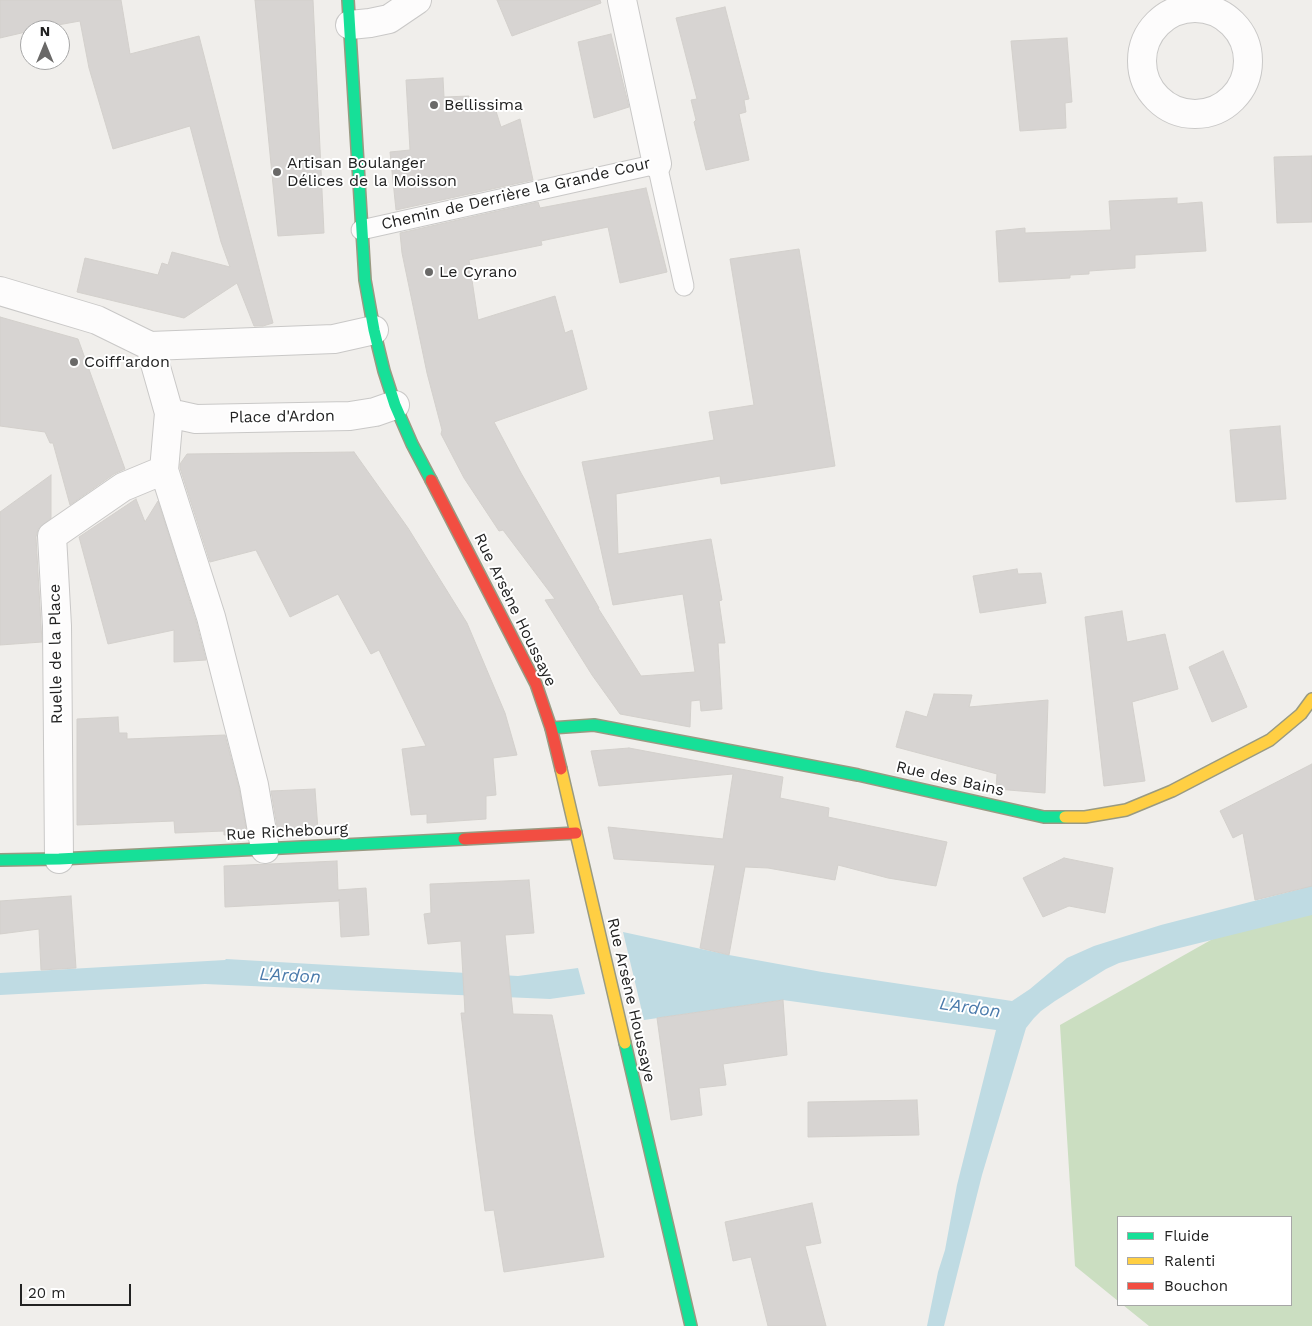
<!DOCTYPE html>
<html>
<head>
<meta charset="utf-8">
<style>
	body { margin:0 }
	#map { position:relative; width:1312px; height:1326px; overflow:hidden; background:#f0eeeb; font-family:"Work Sans",sans-serif }
	canvas { display:block }
	.legend { position:absolute; left:1117px; top:1216px; width:175px; height:90px; box-sizing:border-box; background:#fff; border:1px solid #a7a7a7; margin:0; padding:6px 9px; list-style:none; font-size:15px; color:#222 }
	.legend li { display:flex; align-items:center; gap:10px; height:25px }
	.legend b { width:25px; border:1px solid #a7a7a7 }
	.north { position:absolute; left:20px; top:20px; width:50px; height:50px; box-sizing:border-box; background:#fff; border:1px solid #a7a7a7; border-radius:50%; rotate:0deg; font-size:14px; font-weight:700; line-height:20px; text-align:center; color:#222 }
	.north::after { content:''; display:block; margin:auto; width:18px; height:22px; background:#6a6968; clip-path:polygon(50% 0,100% 100%,50% 72%,0 100%) }
	.scale { position:absolute; left:20px; top:1284px; width:111px; height:22px; box-sizing:border-box; border:2px solid #222; border-top:0; padding-left:6px; font-size:15px; line-height:18px; white-space:nowrap; color:#222; -webkit-text-stroke:4px #fff; paint-order:stroke }
</style>
</head>
<body>
<div id="map">
<canvas width="1312" height="1326"></canvas>
<ul class="legend">
<li><b style="height:6px;background:#16e098"></b>Fluide</li>
<li><b style="height:6px;background:#ffcf43"></b>Ralenti</li>
<li><b style="height:6px;background:#f24e42"></b>Bouchon</li>
</ul>
<div class="north">N</div>
<div class="scale">20 m</div>
</div>
<script>
const ctx = document.querySelector('canvas').getContext('2d');
ctx.lineJoin = 'round';
function fill(path, color) {
  ctx.fillStyle = color;
  ctx.fill(path, 'evenodd');
}
function toPath(rows) {
  const path = new Path2D();
  for (const r of rows) {
    if (r.length === 3) {
      path.moveTo(r[0] + r[2], r[1]);
      path.arc(r[0], r[1], r[2], 0, 2 * Math.PI);
      continue;
    }
    path.moveTo(r[0], r[1]);
    for (let i = 2; i < r.length; i += 2) path.lineTo(r[i], r[i + 1]);
  }
  return path;
}
function trace(path, color, width, dash) {
  ctx.strokeStyle = color;
  ctx.lineWidth = width;
  ctx.lineCap = dash ? 'butt' : 'round';
  ctx.setLineDash(dash || []);
  ctx.stroke(path);
}
function write(font, color, halo, rows, align = 'center') {
  ctx.font = font + ' "Work Sans",sans-serif';
  ctx.lineWidth = 4;
  ctx.setLineDash([]);
  ctx.textBaseline = 'middle';
  ctx.strokeStyle = halo;
  ctx.fillStyle = color;
  for (const [text, x, y, turn = 0] of rows) {
    ctx.save();
    ctx.translate(x, y);
    ctx.rotate((+turn || 0) * Math.PI / 180);
    ctx.textAlign = isNaN(turn) ? turn : align;
    if (halo) ctx.strokeText(text, 0, 0);
    ctx.fillText(text, 0, 0);
    ctx.restore();
  }
}
fill(toPath([
	[1312,883,1312,1326,1149,1326,1123,1305,1291,1305,1291,1217,1118,1217,1118,1301,1075,1266,1060,1025]
]), '#cbdec1');
fill(toPath([
	[1312,886,1312,915,1119,963,1106,969,1055,1001,1041,1011,1034,1018,1026,1028,982,1175,944,1326,927,1326,938,1272,945,1250,957,1185,996,1030,783,1000,644,1020,623,932,729,955,822,972,1012,1001,1030,989,1067,958,1094,946,1161,925],
	[226,959,518,976,578,968,585,994,550,999,205,984,0,995,0,973,225,960]
]), '#bfdbe3');
const building = toPath([
	[0,0,121,0,130,54,199,36,273,323,263,326,254,326,237,283,184,318,77,292,85,258,158,275,162,263,168,265,172,252,230,267,221,242,190,126,113,149,89,68,80,21,30,30,30,31,0,38,0,0],
	[255,0,313,0,324,233,278,236,255,0],
	[497,0,600,0,601,3,512,36,497,0],
	[725,7,749,99,744,100,746,112,739,114,749,160,706,170,694,122,696,120,691,100,697,99,676,18,725,7],
	[611,34,629,107,594,118,578,42,611,34],
	[1067,38,1072,102,1065,103,1066,128,1020,131,1011,41,1067,38],
	[443,78,444,97,469,96,469,111,495,108,501,127,520,119,533,180,396,210,390,152,410,150,406,80,443,78],
	[1312,156,1312,222,1277,223,1274,157,1312,156],
	[646,188,667,272,620,283,608,227,541,241,542,245,469,260,478,320,555,296,565,333,572,330,587,389,494,422,521,473,599,608,598,608,641,676,695,672,683,594,613,605,582,462,714,440,709,412,754,405,730,259,799,249,835,466,721,484,720,476,616,494,618,554,711,539,722,600,719,601,725,643,718,643,722,709,701,711,700,700,691,701,690,727,620,714,592,675,545,600,555,599,503,530,499,531,464,478,441,434,442,430,427,373,402,253,400,233,538,202,540,208,646,188],
	[1177,198,1177,204,1202,202,1206,251,1135,255,1135,268,1089,271,1089,274,1070,275,1070,278,999,282,996,231,1025,228,1025,233,1111,230,1109,201,1177,198],
	[0,317,78,339,125,469,114,474,70,505,53,443,50,443,45,432,0,426,0,317],
	[1280,426,1286,499,1236,502,1230,430,1280,426],
	[354,452,408,528,467,623,505,713,517,755,493,758,496,795,486,796,486,819,427,823,427,814,411,815,402,749,426,746,379,650,371,654,338,594,290,617,256,550,210,562,180,468,180,464,187,454,354,452],
	[51,475,51,518,38,529,36,537,42,642,0,645,0,512,51,475],
	[136,499,145,522,158,501,196,621,206,660,174,662,174,630,108,644,79,537,136,499],
	[1017,569,1018,574,1041,573,1046,603,980,613,973,576,1017,569],
	[1122,611,1127,642,1165,634,1178,689,1132,702,1145,781,1104,786,1085,617,1122,611],
	[1223,651,1247,707,1212,722,1189,667,1223,651],
	[934,694,972,695,969,707,1048,700,1045,793,996,789,997,774,896,747,906,711,927,717,934,694],
	[118,717,119,733,127,733,127,739,225,735,239,788,247,834,224,835,224,831,175,833,174,821,77,825,77,719,118,717],
	[629,748,783,777,780,798,829,808,828,817,947,842,936,886,888,878,838,865,835,880,768,868,745,867,729,955,700,948,715,865,614,859,608,827,723,839,733,774,599,786,591,751,629,748],
	[1312,764,1312,886,1255,900,1243,833,1233,838,1220,811,1312,764],
	[315,789,318,830,278,832,271,791,315,789],
	[1064,858,1113,868,1105,913,1069,906,1043,917,1023,878,1064,858],
	[337,861,338,890,366,888,369,935,341,937,339,899,339,901,225,907,224,866,337,861],
	[529,880,534,933,505,935,513,1014,552,1015,604,1257,504,1272,494,1210,485,1211,475,1136,461,1013,465,1013,461,941,428,944,424,914,431,913,430,884,529,880],
	[71,896,76,968,41,970,39,929,0,934,0,901,71,896],
	[783,1000,787,1055,723,1064,726,1085,699,1088,702,1115,671,1120,657,1018,783,1000],
	[917,1100,919,1135,808,1137,808,1102,917,1100],
	[812,1203,821,1243,805,1246,826,1326,768,1326,751,1257,733,1261,725,1222,812,1203]
]);
fill(building, '#d7d4d2');
trace(building, '#d3d0cc', 1);
const lane = toPath([
	[361,230,657,164,684,286]
]);
const street = toPath([
	[622,0,657,164],
	[1195,61,53],
	[350,25,370,23,389,19,417,0],
	[0,291,97,320,150,346,334,339,374,330],
	[150,346,169,413,196,419,350,416,375,412,395,405],
	[164,470,211,617,254,785,265,849],
	[59,859,57,626,52,536,123,487,164,470,169,413]
]);
const fast = toPath([
	[348,0,365,280,374,330,384,371,395,405,412,444,431,480],
	[551,728,594,725,858,775,1044,817,1065,817],
	[0,860,59,859,464,839],
	[625,1043,691,1326]
]);
const slow = toPath([
	[561,769,625,1043],
	[1065,817,1085,817,1126,810,1172,791,1270,740,1301,714,1312,699]
]);
const jam = toPath([
	[431,480,536,684,551,728,561,769],
	[464,839,576,833]
]);
trace(lane, '#c9c8c7', 21);
trace(street, '#c9c8c7', 30);
trace(fast, '#999a82', 14);
trace(slow, '#999a82', 14);
trace(jam, '#999a82', 14);
trace(lane, '#fdfcfc', 19);
trace(street, '#fdfcfc', 28);
trace(fast, '#16e098', 11);
trace(slow, '#ffcf43', 11);
trace(jam, '#f24e42', 11);
for (const [x, y, r, color] of [
	[434,105,5,"#6a6968"],
	[277,172,5,"#6a6968"],
	[429,272,5,"#6a6968"],
	[74,362,5,"#6a6968"]
]) {
  const dot = new Path2D();
  dot.arc(x, y, r, 0, 2 * Math.PI);
  ctx.fillStyle = color;
  ctx.fill(dot);
  trace(dot, '#fff', 2);
}
write('16px', '#222', '#fff', [
	["Bellissima",444,105],
	["Artisan Boulanger",287,163],
	["Délices de la Moisson",287,181],
	["Le Cyrano",439,272],
	["Coiff'ardon",84,362]
], 'left');
write('16px', '#222', '#fff', [
	["Chemin de Derrière la Grande Cour",516,194,-13],
	["Place d'Ardon",282,417,-1],
	["Rue Arsène Houssaye",515,610,64],
	["Ruelle de la Place",56,654,-91],
	["Rue des Bains",950,779,13],
	["Rue Richebourg",287,832,-3],
	["Rue Arsène Houssaye",631,1000,77]
]);
write('italic 18px', '#4a7aab', '#fff', [
	["L'Ardon",290,976,3],
	["L'Ardon",970,1008,8]
]);
</script>
</body>
</html>
